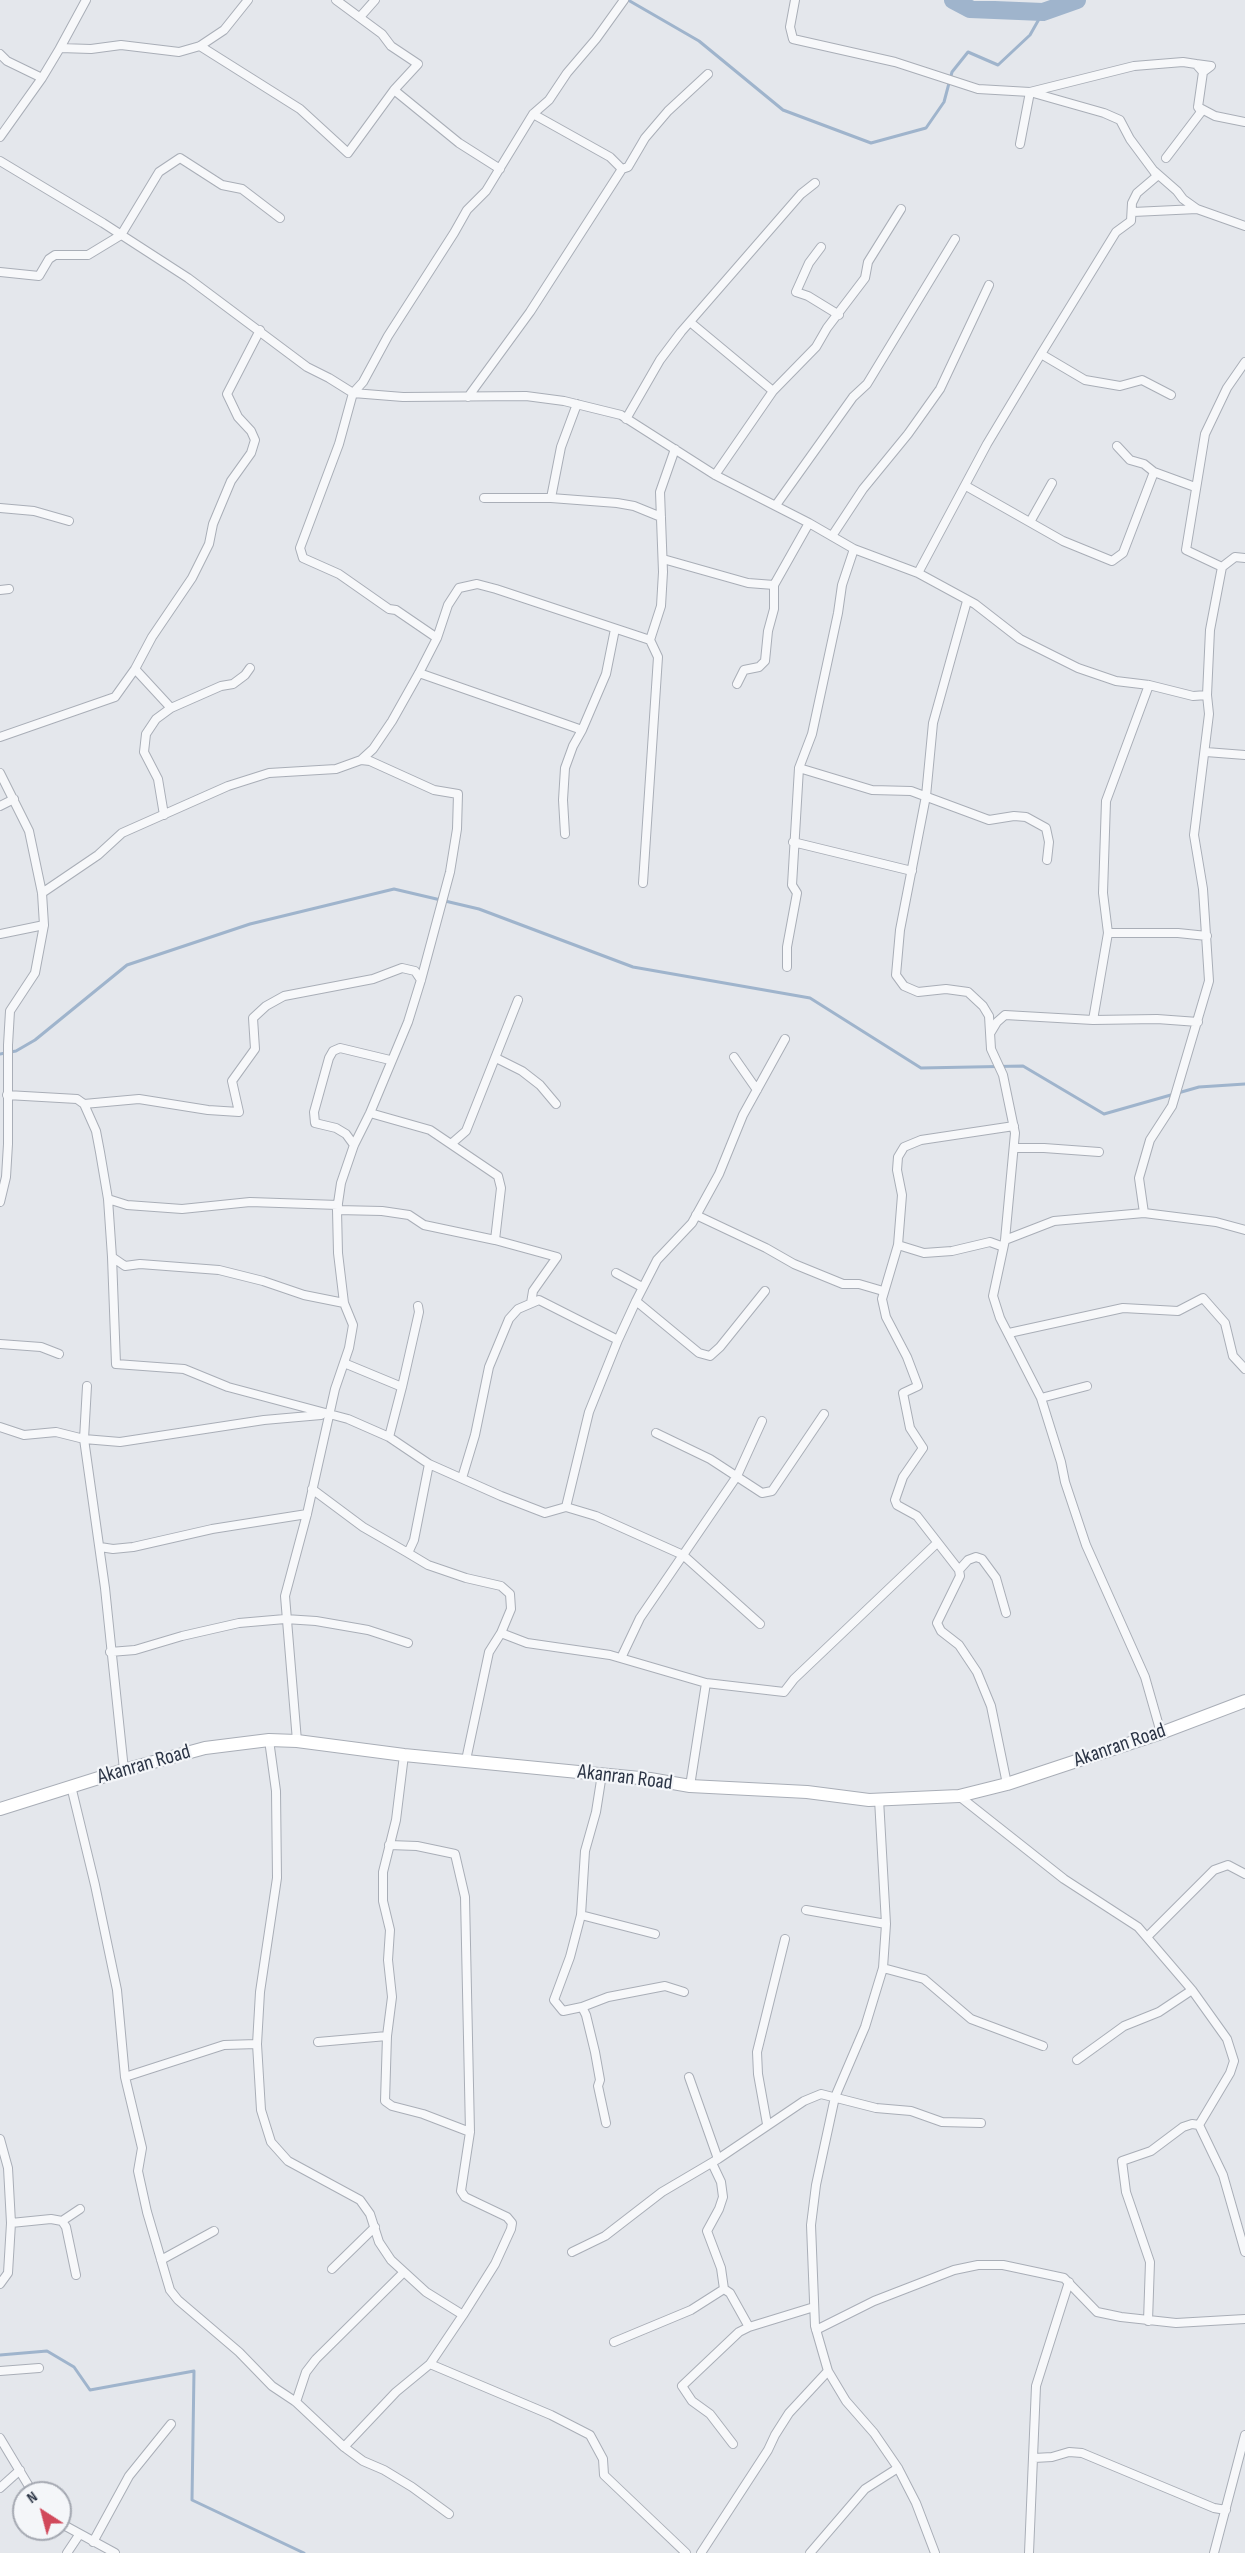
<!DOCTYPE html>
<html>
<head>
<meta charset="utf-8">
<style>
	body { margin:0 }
	#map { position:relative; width:1245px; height:2553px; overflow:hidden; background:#e4e7ec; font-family:"Sofia Sans Condensed",sans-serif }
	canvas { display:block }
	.north { position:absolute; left:12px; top:2481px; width:60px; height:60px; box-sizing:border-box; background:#f4f6f9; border:2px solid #a4a8b1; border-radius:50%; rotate:324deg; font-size:16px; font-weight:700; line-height:24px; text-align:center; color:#2b3445 }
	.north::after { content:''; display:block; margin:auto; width:21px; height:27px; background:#d1495b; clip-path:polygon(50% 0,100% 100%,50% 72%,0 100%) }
</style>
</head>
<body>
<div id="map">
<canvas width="1245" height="2553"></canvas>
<div class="north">N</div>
</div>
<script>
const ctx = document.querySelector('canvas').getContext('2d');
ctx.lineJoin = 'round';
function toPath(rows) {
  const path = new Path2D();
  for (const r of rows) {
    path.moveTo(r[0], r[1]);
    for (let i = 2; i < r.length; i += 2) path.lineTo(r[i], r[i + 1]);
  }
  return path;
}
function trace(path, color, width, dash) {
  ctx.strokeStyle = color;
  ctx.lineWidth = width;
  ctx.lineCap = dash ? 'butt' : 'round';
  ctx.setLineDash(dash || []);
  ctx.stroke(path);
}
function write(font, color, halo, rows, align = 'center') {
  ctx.font = font + ' "Sofia Sans Condensed",sans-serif';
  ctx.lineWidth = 4.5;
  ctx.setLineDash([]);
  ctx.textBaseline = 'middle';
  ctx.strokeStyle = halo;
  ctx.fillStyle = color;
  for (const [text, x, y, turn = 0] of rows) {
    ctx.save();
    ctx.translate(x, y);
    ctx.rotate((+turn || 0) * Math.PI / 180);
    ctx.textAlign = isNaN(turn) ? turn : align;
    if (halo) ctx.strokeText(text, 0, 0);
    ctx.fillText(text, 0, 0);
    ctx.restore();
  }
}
trace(toPath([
	[628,0,699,41,783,110,871,143,926,128,944,102,952,72,968,52,998,65,1030,35,1043,12],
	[0,1054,16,1051,35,1040,127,965,250,924,394,889,479,909,633,967,810,998,921,1068,1023,1066,1104,1114,1199,1087,1245,1084],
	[0,2355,47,2351,74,2367,90,2390,194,2371,192,2500,304,2553]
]), '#9fb4cc', 3);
trace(toPath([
	[953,0,970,9,1043,12,1077,0]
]), '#9fb4cc', 18);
const minor = toPath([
	[795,0,790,27,793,39,895,62,978,89,1030,92,1134,66,1183,62,1196,64,1203,72,1198,107,1215,116,1245,122],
	[360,17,375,0],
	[200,46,300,109,348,153,394,90,418,64,391,46,382,34,336,0],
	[60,48,86,0],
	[0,54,7,61,42,78],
	[1196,64,1211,66,1203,72],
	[394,90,459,143,500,169],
	[533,114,610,157,622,169],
	[0,137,42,78,60,48,91,49,121,45,179,52,200,46,224,30,248,0],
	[1020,144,1030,92,1104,113,1120,120,1130,139,1153,170,1177,191,1183,199,1197,209,1245,226],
	[1166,158,1201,112,1198,107],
	[0,161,103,223,188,278,307,367,329,378,353,393,403,397,526,396,564,401,621,415,715,475,809,523,854,549,918,573,975,604,1020,639,1078,668,1116,681,1149,685,1193,696,1207,695],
	[1133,212,1197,209],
	[821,247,809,263,796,292,808,296,839,315],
	[0,272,39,276,49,259,55,255,88,255,121,235,159,172,180,158,222,185,242,189,280,218],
	[690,322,773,391],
	[1041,354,1085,380,1120,386,1142,380,1171,395],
	[468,397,530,312,622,169,628,167,645,138,668,111,708,74],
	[626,419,660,360,681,332,801,194,815,183],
	[1117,446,1130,460,1144,464,1154,472],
	[715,475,773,391,816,347,827,328,865,278,868,262,901,209],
	[966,486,1063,541,1112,561,1123,553,1154,472,1195,487],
	[484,498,551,498,561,447,577,404],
	[551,498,617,503,634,506,661,517],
	[776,505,853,397,867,384,955,239],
	[0,508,34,511,69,521],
	[1030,522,1052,483],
	[832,536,863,489,908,434,940,389,989,285],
	[663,559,748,583,774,585],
	[1222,567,1186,550,1205,434,1227,388,1245,362],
	[918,573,987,444,1041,354,1116,232,1131,221,1132,203,1137,193,1157,176,1153,170],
	[0,590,9,589],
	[967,601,933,723,926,796,900,930,896,975,904,986,918,992,946,989,968,992,983,1006,989,1016,991,1049,1003,1075,1015,1133,1005,1240,993,1296,1000,1318,1041,1398,1061,1462,1065,1482,1086,1545,1145,1677,1161,1733],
	[437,638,396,610,389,609,339,574,303,558,300,548,339,444,353,393,363,382,388,336,454,233,467,210,486,191,533,114,549,100,567,73,596,39,624,0],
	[419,673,582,730,606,674,615,629],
	[737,684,744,670,759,667,765,661,768,631,774,609,774,585,809,523],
	[171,708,135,669,152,637,192,578,209,544,213,524,231,481,251,453,255,440,251,431,238,417,227,394,260,330],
	[0,737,115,697,135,669],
	[1206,752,1245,755],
	[361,760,373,749,392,721,419,673,437,638,448,605,459,588,477,584,496,589,650,640],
	[799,768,872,790,911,791,989,820,1014,816,1026,817,1046,828,1049,842,1047,860],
	[0,773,29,831,42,893,44,925,35,973,10,1011,8,1045,8,1144,6,1177,0,1202],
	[0,806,14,799],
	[164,815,158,779,144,752,146,734,156,719,171,708,221,686,233,684,245,675,250,668],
	[565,834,563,800,565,768,573,746,582,730],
	[793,842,912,871],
	[643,883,658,657,650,640,661,606,663,572,660,492,675,449],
	[42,893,98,855,122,833,228,786,269,773,336,769,361,760,370,761,434,790,458,794,457,829,450,872,421,980,408,1022,370,1113,354,1145,341,1183,337,1210,338,1253,344,1303,353,1325,349,1348,335,1389,307,1514,285,1596,297,1741],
	[1108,933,1103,893,1106,801,1149,685],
	[0,934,44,925],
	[787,967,787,947,797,893,792,885,799,768,812,734,838,613,842,585,854,549],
	[1093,1020,1108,933,1178,933,1207,936],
	[991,1032,997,1022,1005,1015,1093,1020,1157,1019,1198,1022],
	[734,1057,757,1090],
	[496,1058,522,1071,540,1085,556,1104],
	[7,1095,77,1099,84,1104,96,1131,100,1152,108,1199,112,1257,125,1266,140,1264,219,1270,263,1281,304,1295,344,1303],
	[84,1104,139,1099,208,1110,239,1112,232,1081,255,1049,253,1018,266,1006,284,996,373,979,402,968,415,971,421,980],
	[370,1113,430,1130,498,1176,501,1188,495,1240,557,1257,533,1291,531,1303],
	[451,1144,466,1131,518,1000],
	[354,1145,346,1134,336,1128,315,1123,314,1112,329,1058,333,1051,340,1048,390,1060],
	[1015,1148,1044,1148,1099,1152],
	[108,1199,127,1205,182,1209,250,1202,338,1205],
	[337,1210,382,1211,409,1215,424,1225,495,1240],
	[1144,1213,1139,1178,1150,1140,1172,1106,1209,981,1203,889,1194,835,1209,714,1207,695,1210,630,1222,567,1235,557,1245,558],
	[696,1215,766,1248,794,1264,843,1284,859,1284,883,1291],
	[1005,1240,1054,1221,1144,1213,1216,1222,1245,1230],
	[898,1245,924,1253,952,1251,990,1242,1001,1246],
	[112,1257,116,1364,184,1369,228,1387,348,1419,389,1437,429,1464,501,1496,545,1513,566,1507,596,1516,683,1555,760,1624],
	[616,1273,642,1287],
	[636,1301,699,1353,710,1356,720,1347,765,1291],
	[1009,1333,1123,1308,1178,1311,1203,1298,1225,1323,1233,1356,1245,1369],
	[0,1344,41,1347,59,1354],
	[344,1363,402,1387],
	[87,1386,84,1439,105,1588,124,1770],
	[1041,1398,1087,1386],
	[0,1427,24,1435,56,1432,84,1439,120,1442,264,1420,321,1415],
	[656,1433,710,1459,762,1493,772,1491,824,1414],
	[389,1437,402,1387,419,1312,418,1306],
	[429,1464,414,1540,408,1553,428,1565,466,1578,501,1586,510,1594,511,1609,501,1633,489,1652,466,1760],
	[462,1478,475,1435,489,1367,509,1319,518,1309,539,1300,618,1340],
	[312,1489,363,1527,408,1553],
	[566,1507,589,1412,618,1340,636,1301,657,1260,692,1223,719,1174,743,1115,785,1039],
	[100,1547,113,1549,133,1547,212,1529,307,1514],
	[959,1570,968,1560,976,1557,982,1559,996,1578,1006,1613],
	[501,1633,527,1643,610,1655,706,1683,784,1692,794,1679,937,1543],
	[110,1652,135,1650,182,1636,239,1623,285,1619,316,1621,368,1630,408,1643],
	[621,1658,640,1618,737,1476,762,1421],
	[269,1740,276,1791,277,1878,260,1992,257,2044,261,2110,271,2142,288,2161,360,2200,370,2214,379,2242,391,2260,426,2292,463,2315,430,2364,396,2392,344,2447],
	[404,1755,396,1820,383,1872,383,1901,390,1930,388,1960,392,1997,387,2036,385,2101,392,2106,423,2114,470,2132],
	[602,1774,596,1812,585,1851,581,1915,570,1957,554,2000,563,2011,582,2007,586,2015,595,2052,600,2080,598,2086,606,2123],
	[1007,1784,991,1706,977,1672,959,1645,941,1631,937,1623,960,1576,959,1570,917,1516,897,1505,895,1500,903,1477,923,1448,910,1428,903,1393,918,1386,907,1357,886,1317,882,1299,898,1245,902,1195,897,1170,898,1157,904,1147,921,1140,1014,1126],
	[71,1786,95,1885,117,1990,125,2077,142,2148,138,2171,147,2212,170,2290,178,2300,239,2352,272,2386,296,2402,344,2447,363,2461,384,2470,412,2487,449,2514],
	[690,1786,706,1683],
	[959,1796,1064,1879,1138,1927,1192,1990,1227,2039,1234,2061,1230,2073,1199,2125,1223,2175,1245,2252],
	[879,1799,886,1924,883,1968,865,2027,835,2097,816,2185,811,2225,815,2326,828,2371,846,2401,874,2433,898,2468,916,2503,935,2553],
	[389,1845,417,1846,455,1854,465,1897,470,2132,461,2191,465,2197,507,2217,512,2223,511,2229,495,2264,463,2315],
	[806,1910,886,1924],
	[581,1915,655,1934],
	[1148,1936,1214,1870,1228,1865,1245,1874],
	[883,1968,924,1979,971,2019,1043,2046],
	[582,2007,608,1997,665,1986,684,1992],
	[318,2042,387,2036],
	[1077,2060,1124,2026,1159,2012,1192,1990],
	[125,2077,224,2045,257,2044],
	[689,2077,718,2159],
	[767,2124,758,2074,757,2052,785,1939],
	[0,2139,8,2168,11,2223,8,2273,0,2284],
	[712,2163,721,2182,723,2197,719,2209,707,2231,721,2268,724,2289],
	[62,2221,80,2209],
	[11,2223,51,2219,62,2221,66,2227,76,2275],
	[572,2252,605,2236,662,2192,718,2159,804,2101,821,2094,876,2108,911,2111,942,2122,981,2123],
	[161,2260,214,2231],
	[332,2269,375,2227],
	[1148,2321,1150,2262,1126,2192,1122,2161,1151,2151,1183,2127,1192,2124,1199,2125],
	[816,2330,874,2301,954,2270,978,2265,1003,2265,1064,2278,1097,2312,1121,2317,1176,2323,1245,2319],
	[614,2342,691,2310,724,2289,730,2293,749,2327],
	[430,2364,551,2415,590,2435,603,2459,604,2475,686,2553],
	[0,2371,39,2368],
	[296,2402,306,2372,316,2359,403,2273],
	[0,2438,33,2493],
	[733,2444,710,2414,692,2401,682,2386,739,2332,749,2327,814,2307],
	[1034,2458,1052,2457,1069,2452,1082,2453,1214,2508,1226,2510],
	[0,2488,20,2470],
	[60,2523,115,2553],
	[93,2542,129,2476,171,2424],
	[67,2553,79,2535],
	[701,2553,768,2450,775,2435,789,2413,828,2371],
	[810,2553,865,2489,898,2468],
	[1029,2553,1036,2386,1069,2282],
	[1214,2553,1245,2435]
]);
const secondary = toPath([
	[0,1809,124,1770,205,1748,269,1740,297,1741,404,1755,650,1779,690,1786,807,1792,869,1800,959,1796,1007,1784,1161,1733,1245,1701]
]);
trace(minor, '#a9aeb7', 10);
trace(secondary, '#a9aeb7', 14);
trace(minor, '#f7f8fa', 8);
trace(secondary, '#fff', 12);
write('21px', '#2b3445', '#f4f6f9', [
	["Akanran Road",1120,1746,-19],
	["Akanran Road",144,1765,-16],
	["Akanran Road",625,1778,7]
]);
</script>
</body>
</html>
